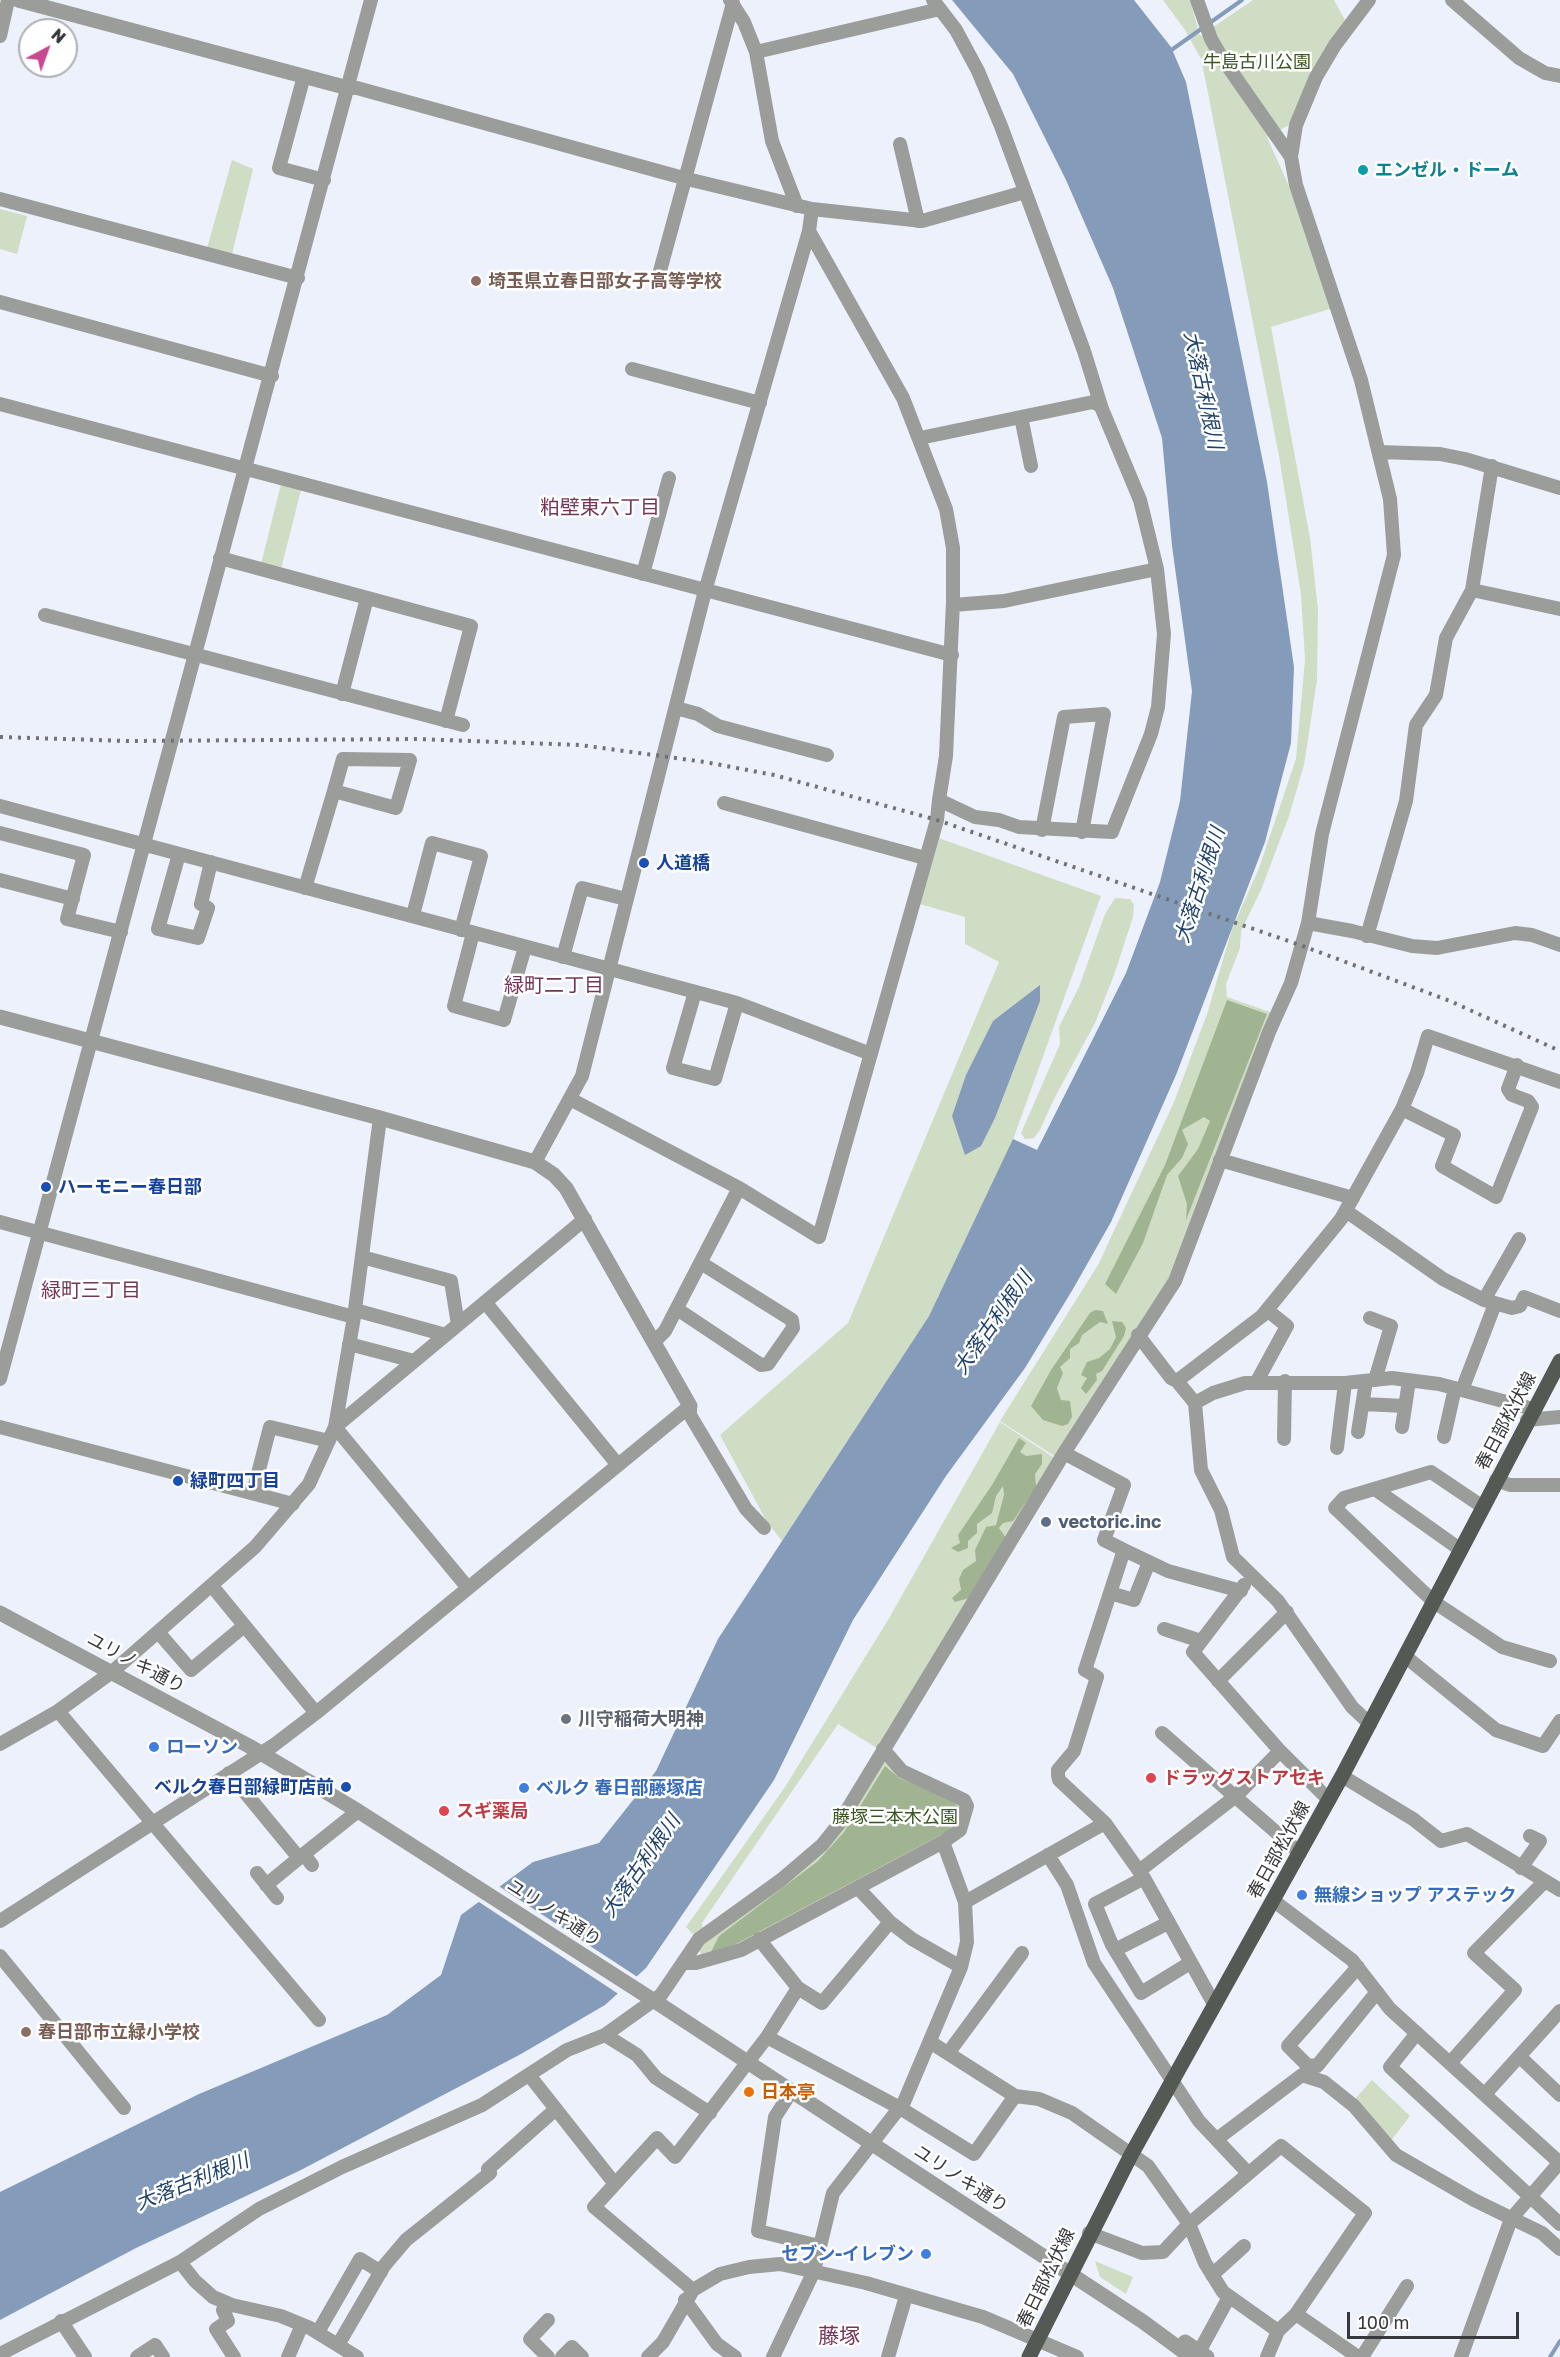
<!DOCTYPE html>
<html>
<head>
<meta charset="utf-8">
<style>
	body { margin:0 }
	#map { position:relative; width:1560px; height:2357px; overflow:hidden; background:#edf1fb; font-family:"Golos Text",sans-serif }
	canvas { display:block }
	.north { position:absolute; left:18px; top:18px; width:60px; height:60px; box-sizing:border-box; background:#fff; border:2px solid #afafb1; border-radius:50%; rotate:41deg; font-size:16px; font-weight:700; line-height:24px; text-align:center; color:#37383c }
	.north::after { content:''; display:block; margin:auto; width:21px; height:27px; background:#c84891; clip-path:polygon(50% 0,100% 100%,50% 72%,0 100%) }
	.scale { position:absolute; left:1347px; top:2312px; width:172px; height:27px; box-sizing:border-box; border:3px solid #37383c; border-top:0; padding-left:8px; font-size:18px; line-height:21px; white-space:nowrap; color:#37383c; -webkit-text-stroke:4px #fff; paint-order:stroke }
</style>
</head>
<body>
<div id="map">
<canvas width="1560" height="2357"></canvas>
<div class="north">N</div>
<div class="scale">100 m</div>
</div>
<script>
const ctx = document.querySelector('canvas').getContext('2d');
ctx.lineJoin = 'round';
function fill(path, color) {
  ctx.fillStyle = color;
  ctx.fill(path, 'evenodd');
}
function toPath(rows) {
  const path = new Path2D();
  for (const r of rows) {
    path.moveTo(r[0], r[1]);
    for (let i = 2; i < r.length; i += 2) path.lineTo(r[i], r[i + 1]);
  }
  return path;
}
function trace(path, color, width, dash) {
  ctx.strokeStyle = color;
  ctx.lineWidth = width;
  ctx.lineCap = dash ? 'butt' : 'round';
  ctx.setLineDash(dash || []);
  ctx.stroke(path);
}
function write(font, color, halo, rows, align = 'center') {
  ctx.font = font + ' "Golos Text","Noto Sans JP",sans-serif';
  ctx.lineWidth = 5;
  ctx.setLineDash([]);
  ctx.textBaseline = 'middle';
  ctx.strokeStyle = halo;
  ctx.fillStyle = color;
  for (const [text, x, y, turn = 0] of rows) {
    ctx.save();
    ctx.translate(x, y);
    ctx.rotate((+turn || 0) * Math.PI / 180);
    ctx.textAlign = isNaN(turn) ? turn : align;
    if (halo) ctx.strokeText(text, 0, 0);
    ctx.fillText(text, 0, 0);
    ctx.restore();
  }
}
fill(toPath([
	[1163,0,1190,0,1200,36,1253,0,1334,0,1345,20,1291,124,1267,137,1291,191,1333,308,1271,327,1310,538,1318,609,1317,680,1304,765,1289,816,1261,890,1241,931,1240,948,1226,984,1227,997,1273,1013,1169,1280,1056,1457,1000,1421,1098,1265,1174,1102,1207,1014,1232,929,1259,868,1296,759,1305,660,1301,594,1279,456,1207,88,1201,59,1185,30],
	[232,160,253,169,232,254,207,248],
	[0,209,27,216,17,254,0,249],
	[281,484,301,490,281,569,261,564],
	[933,836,1101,896,1011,1145,929,1316,782,1541,767,1522,720,1435,848,1323,999,962,965,944,965,917,913,902],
	[1115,898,1130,899,1134,905,1133,917,1114,975,1095,1023,1053,1101,1040,1130,1034,1138,1025,1139,1021,1133,1060,1044,1059,1027,1079,987,1105,914],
	[1000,1422,1056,1459,880,1750,838,1724,702,1923,703,1931,793,1875,884,1756,962,1803,957,1827,756,1936,703,1959,699,1950,703,1944,686,1927,785,1787,888,1620],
	[1372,2080,1410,2116,1390,2142,1354,2100],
	[1095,2261,1133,2277,1126,2294,1100,2277]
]), '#d0ddc5');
fill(toPath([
	[1227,1000,1267,1014,1186,1220,1187,1204,1178,1176,1198,1149,1210,1121,1204,1117,1182,1130,1188,1144,1182,1158,1167,1175,1143,1243,1116,1294,1105,1284,1165,1165],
	[1095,1310,1103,1311,1108,1324,1100,1322,1082,1335,1079,1343,1070,1349,1070,1358,1060,1367,1063,1373,1057,1388,1061,1400,1070,1401,1072,1417,1068,1424,1062,1426,1043,1420,1031,1406,1051,1370,1090,1313],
	[1112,1321,1122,1322,1126,1328,1124,1336,1102,1371,1096,1374,1097,1380,1086,1394,1081,1388,1087,1378,1081,1375,1087,1362,1099,1358,1110,1349,1116,1337],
	[1019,1438,1026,1443,1020,1452,1026,1456,1042,1454,1042,1464,1035,1474,1036,1487,1013,1521,1003,1523,999,1528,1006,1538,969,1598,955,1602,952,1598,961,1590,959,1579,963,1570,976,1561,975,1550,986,1527,996,1525,1004,1495,1003,1486,996,1496,992,1513,977,1524,977,1533,968,1541,968,1548,958,1552,951,1548,960,1543,958,1535,992,1485],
	[885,1766,899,1778,945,1796,958,1806,957,1819,948,1831,734,1945,711,1952,719,1936,818,1861,844,1832]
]), '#a1b492');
fill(toPath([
	[952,0,1134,0,1171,47,1186,82,1267,482,1294,667,1291,743,1265,842,1176,1075,1111,1222,1073,1289,1025,1368,946,1476,853,1620,774,1780,646,1968,605,2005,521,2054,301,2170,136,2248,0,2320,0,2192,199,2094,387,2015,441,1975,461,1915,533,1862,599,1843,656,1771,718,1639,929,1316,1013,1139,1037,1150,1126,973,1160,882,1180,801,1192,691,1172,546,1162,438,1113,288,1066,180,1013,74],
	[1040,985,1040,1001,995,1118,981,1146,965,1155,952,1116,966,1075,993,1021]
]), '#849cb9');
fill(toPath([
	[497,1885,639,1978,620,1995,476,1900]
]), '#edf1fb');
trace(toPath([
	[1170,51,1242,0],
	[1550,2357,1560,2341]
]), '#849cb9', 4);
trace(toPath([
	[730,0,744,22,756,52,772,141,797,206],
	[1197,0,1211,39,1222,58,1291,157],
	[1452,0,1519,58,1545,73,1560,76],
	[0,36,8,0],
	[756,52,940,9],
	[304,76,279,168,324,180],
	[348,88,357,88,687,179,812,209,922,221,1025,192],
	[900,144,918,221],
	[0,199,298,278],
	[809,231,903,398,946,509,953,548,953,602,946,756,939,800,975,817,999,820,1019,827,1112,832,1151,734,1158,707,1164,634,1157,569,1140,500,1102,409,1084,351,1001,126,978,71,956,30,933,0],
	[660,271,733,3],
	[0,302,272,376],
	[632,369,760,403],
	[0,404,952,655],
	[1021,417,1031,466],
	[920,438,1093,402,1101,406],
	[1379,452,1440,454,1465,459,1560,488],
	[220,558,471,626,446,721],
	[643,574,669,478],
	[1472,590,1560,609],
	[953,605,1004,601,1157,569],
	[45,615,463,725],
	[342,694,367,598],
	[676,708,698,714,718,726,827,755],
	[724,803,925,858],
	[0,806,737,1003,871,1054],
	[1042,830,1064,717,1104,714,1082,832],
	[0,833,84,855,67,919,121,932],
	[179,854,158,929,198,938,208,908,201,904,211,862],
	[0,880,73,899],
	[305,888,334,791,396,808,410,760,343,759,334,791],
	[413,915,432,843,481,856,461,930],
	[1308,923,1352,931,1412,946,1437,948,1515,933,1532,935,1560,945],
	[473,933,454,1006,504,1020,525,947],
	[1367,936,1406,801,1416,725,1436,695,1446,638,1472,590,1492,466],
	[563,957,582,888,626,899],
	[695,992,673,1068,715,1079,737,1003],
	[572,1100,739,1188,819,1237,937,820,939,800],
	[1402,1109,1454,1135,1442,1166,1496,1197,1532,1107,1528,1101,1512,1095,1508,1089,1517,1065],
	[1220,1160,1353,1198],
	[535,1162,582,1076,705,591,809,231,812,209],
	[1346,1211,1443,1279,1484,1300,1512,1308,1520,1306,1524,1297,1560,1311],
	[0,1222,354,1317],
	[362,1257,451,1281,458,1325],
	[1484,1300,1519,1239],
	[485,1302,618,1465],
	[677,1309,761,1365,768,1364,793,1328,792,1320,701,1263],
	[355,1310,446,1335],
	[1370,1318,1391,1326,1375,1380],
	[1138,1335,1171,1378,1177,1381,1195,1403,1201,1470,1221,1510,1233,1557,1278,1601,1352,1707,1370,1724],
	[655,1341,665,1331,739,1188],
	[349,1344,414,1361],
	[0,1379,371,0],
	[1177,1381,1262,1316,1341,1219,1402,1109,1417,1073,1428,1036,1560,1082],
	[1256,1383,1287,1326,1267,1310],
	[1462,1390,1495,1304],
	[1195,1403,1213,1393,1245,1383,1345,1383,1392,1378,1439,1384,1533,1409],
	[1363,1404,1405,1406],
	[690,1406,690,1415,746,1509,764,1528],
	[1527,1420,1560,1417],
	[0,1427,293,1504],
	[1402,1427,1409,1381],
	[1358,1432,1366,1381],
	[1444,1437,1455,1388],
	[1284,1439,1285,1381],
	[1337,1448,1345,1383],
	[1064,1453,1124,1485,1104,1540,1124,1550],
	[1496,1480,1510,1485,1560,1485],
	[1375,1489,1461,1550],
	[253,1493,270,1427,329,1441],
	[1483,1507,1431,1472,1344,1498,1335,1508,1434,1602,1502,1647,1550,1661],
	[1244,1585,1193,1652,1280,1751,1329,1800],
	[212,1586,316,1713],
	[468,1588,335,1427,585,1219],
	[1110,1593,1134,1600,1149,1562],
	[1164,1629,1201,1641],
	[158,1632,191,1670,244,1626],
	[1406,1657,1496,1730,1543,1746,1560,1721],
	[1218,1681,1287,1612],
	[58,1711,319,2020],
	[1162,1733,1300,1853],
	[0,1744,58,1711,112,1672,255,1547,309,1484,335,1427,354,1317,380,1118],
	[229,1773,299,1858],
	[1342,1776,1413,1819,1441,1841,1467,1834,1560,1890],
	[1105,1823,1144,1878,1214,2004],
	[304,1854,358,1811],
	[1048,1855,1067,1885,1094,1963,1199,2121,1248,2173],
	[1521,1868,1540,1841,1530,1836],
	[1139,1871,1236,1796,1280,1751],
	[257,1873,277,1898],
	[1144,1878,1095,1904,1112,1945,1141,1993,1190,1963],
	[266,1885,304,1854,312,1865],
	[858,1888,890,1922,912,1939,961,1967],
	[1274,1901,1352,1960,1390,2009,1560,2163],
	[965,1902,1105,1823,1059,1780,1058,1775,1058,1770,1074,1751,1097,1677,1085,1670,1124,1550,1168,1571,1241,1591],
	[0,1921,274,1745,316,1713,690,1406],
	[759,1939,798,1988,822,2003,890,1922],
	[1115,1950,1168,1923],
	[0,1956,124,2108],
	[683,1963,696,1963,741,1950,943,1842,960,1830,967,1806,964,1800,902,1771,883,1749],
	[1358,1967,1288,2046,1307,2065,1317,2066,1377,1992],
	[1417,2033,1390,2067,1560,2224],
	[605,2035,637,2055,656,2078,710,2113],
	[767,2037,900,2108,974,2154,1015,2096],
	[930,2042,1015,2096,1039,2099,1072,2113,1148,2166,1189,2224,1205,2263,1223,2292,1278,2331],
	[949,2052,1022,1953],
	[1519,2056,1560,2095],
	[1450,2063,1515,1990,1474,1953,1545,1881],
	[529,2075,615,2184],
	[791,2092,775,2117,758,2231,819,2246],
	[1485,2094,1560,2011],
	[1217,2139,1302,2075,1324,2082,1354,2106,1396,2155,1474,2200,1542,2233,1560,2249],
	[1089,2233,1142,2253,1163,2252,1189,2224,1281,2146,1365,2213,1296,2314],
	[180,2262,195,2281,213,2297,232,2305,281,2316,310,2328,357,2357],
	[1212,2275,1244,2246],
	[693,2290,594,2207,657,2138,675,2157,767,2037,798,1988],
	[685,2300,717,2344,735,2357],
	[232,2305,223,2310,228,2321,216,2329,234,2357],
	[548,2320,530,2339,548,2357],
	[61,2321,85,2357],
	[318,2332,360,2259,381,2272],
	[338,2345,384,2266,406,2240,490,2173,488,2169,556,2109],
	[1199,2352,1229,2297],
	[0,2354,180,2262,259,2209,342,2167,482,2105,567,2050,605,2035,661,1995,699,1939,781,1880,822,1845,838,1825,1066,1450,1175,1281,1269,1032,1291,983,1308,923,1322,834,1394,555,1390,499,1361,380,1296,185,1291,157,1296,125,1316,77,1335,45,1369,0],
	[137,2357,155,2345,163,2357],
	[288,2357,302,2325],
	[562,2357,572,2347,582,2357],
	[648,2357,663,2342,693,2290,720,2274,749,2267,780,2264,866,2283,983,2317,1077,2357],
	[773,2357,814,2271,833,2193,904,2102,961,1967,967,1942,965,1902,943,1842],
	[888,2357,906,2296],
	[1267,2357,1278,2331,1296,2314,1358,2357],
	[1362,2357,1407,2286],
	[1461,2357,1511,2219,1560,2162]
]), '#9a9d9a', 14);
trace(toPath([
	[18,0,348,88],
	[0,1017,380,1118,535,1162,554,1175,566,1188,690,1406],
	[0,1613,249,1746,358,1811,653,2000,1142,2321,1191,2357],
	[1185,2342,1207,2357]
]), '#9a9d9a', 15);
trace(toPath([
	[1029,2357,1131,2155,1342,1776,1560,1361]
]), '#545954', 15);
trace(toPath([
	[0,737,128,741,417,739,580,745,705,762,774,775,937,820,1300,945,1450,1001,1560,1051]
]), '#707278', 4, [3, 6]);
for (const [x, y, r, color] of [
	[1363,170,6,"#0f9aa8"],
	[476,281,6,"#8d6e63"],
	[644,863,6,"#1a4fb4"],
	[46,1187,6,"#1a4fb4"],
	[178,1481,6,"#1a4fb4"],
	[1046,1522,6,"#5c6f8a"],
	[566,1719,6,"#6b7280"],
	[154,1747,6,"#3f7fe0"],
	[1151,1778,6,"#e0444e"],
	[346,1787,6,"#1a4fb4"],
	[524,1788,6,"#3f7fe0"],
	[444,1811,6,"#e0444e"],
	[1302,1895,6,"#3f7fe0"],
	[26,2032,6,"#8d6e63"],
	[749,2092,6,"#e8710a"],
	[926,2254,6,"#3f7fe0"]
]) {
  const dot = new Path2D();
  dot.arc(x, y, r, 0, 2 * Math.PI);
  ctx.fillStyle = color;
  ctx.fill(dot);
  trace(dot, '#fff', 2);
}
write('18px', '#3a5422', '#fff', [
	["牛島古川公園",1257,62],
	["藤塚三本木公園",895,1817]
]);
write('bold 18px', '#0d838f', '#fff', [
	["エンゼル・ドーム",1375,170]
], 'left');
write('bold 18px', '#785e54', '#fff', [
	["埼玉県立春日部女子高等学校",488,281],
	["春日部市立緑小学校",38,2032]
], 'left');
write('bold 18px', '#164399', '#fff', [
	["人道橋",656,863],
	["ハーモニー春日部",58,1187],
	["緑町四丁目",190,1481],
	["ベルク春日部緑町店前",334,1787,"right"]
], 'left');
write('18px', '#37383c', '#fff', [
	["春日部松伏線",1506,1421,-62],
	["ユリノキ通り",136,1663,28],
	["春日部松伏線",1279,1850,-61],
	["ユリノキ通り",554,1913,33],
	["ユリノキ通り",961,2179,33],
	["春日部松伏線",1046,2278,-64]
]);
write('bold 18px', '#4e5e75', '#fff', [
	["vectoric.inc",1058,1522]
], 'left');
write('bold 18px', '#5b616d', '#fff', [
	["川守稲荷大明神",578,1719]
], 'left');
write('bold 18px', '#366cbe', '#fff', [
	["ローソン",166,1747],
	["ベルク 春日部藤塚店",536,1788],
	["無線ショップ アステック",1314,1895],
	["セブン-イレブン",914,2254,"right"]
], 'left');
write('bold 18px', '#be3a42', '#fff', [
	["ドラッグストアセキ",1163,1778],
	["スギ薬局",456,1811]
], 'left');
write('bold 18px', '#c56008', '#fff', [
	["日本亭",761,2092]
], 'left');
write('italic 20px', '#1f416a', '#fff', [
	["大落古利根川",1203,390,78],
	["大落古利根川",1200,885,-72],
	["大落古利根川",993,1323,-55],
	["大落古利根川",641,1866,-55],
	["大落古利根川",192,2182,-22]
]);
write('20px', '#753558', '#fff', [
	["粕壁東六丁目",600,508],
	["緑町二丁目",554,986],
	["緑町三丁目",91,1291]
]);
write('21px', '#753558', '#fff', [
	["藤塚",839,2336]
]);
</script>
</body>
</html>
